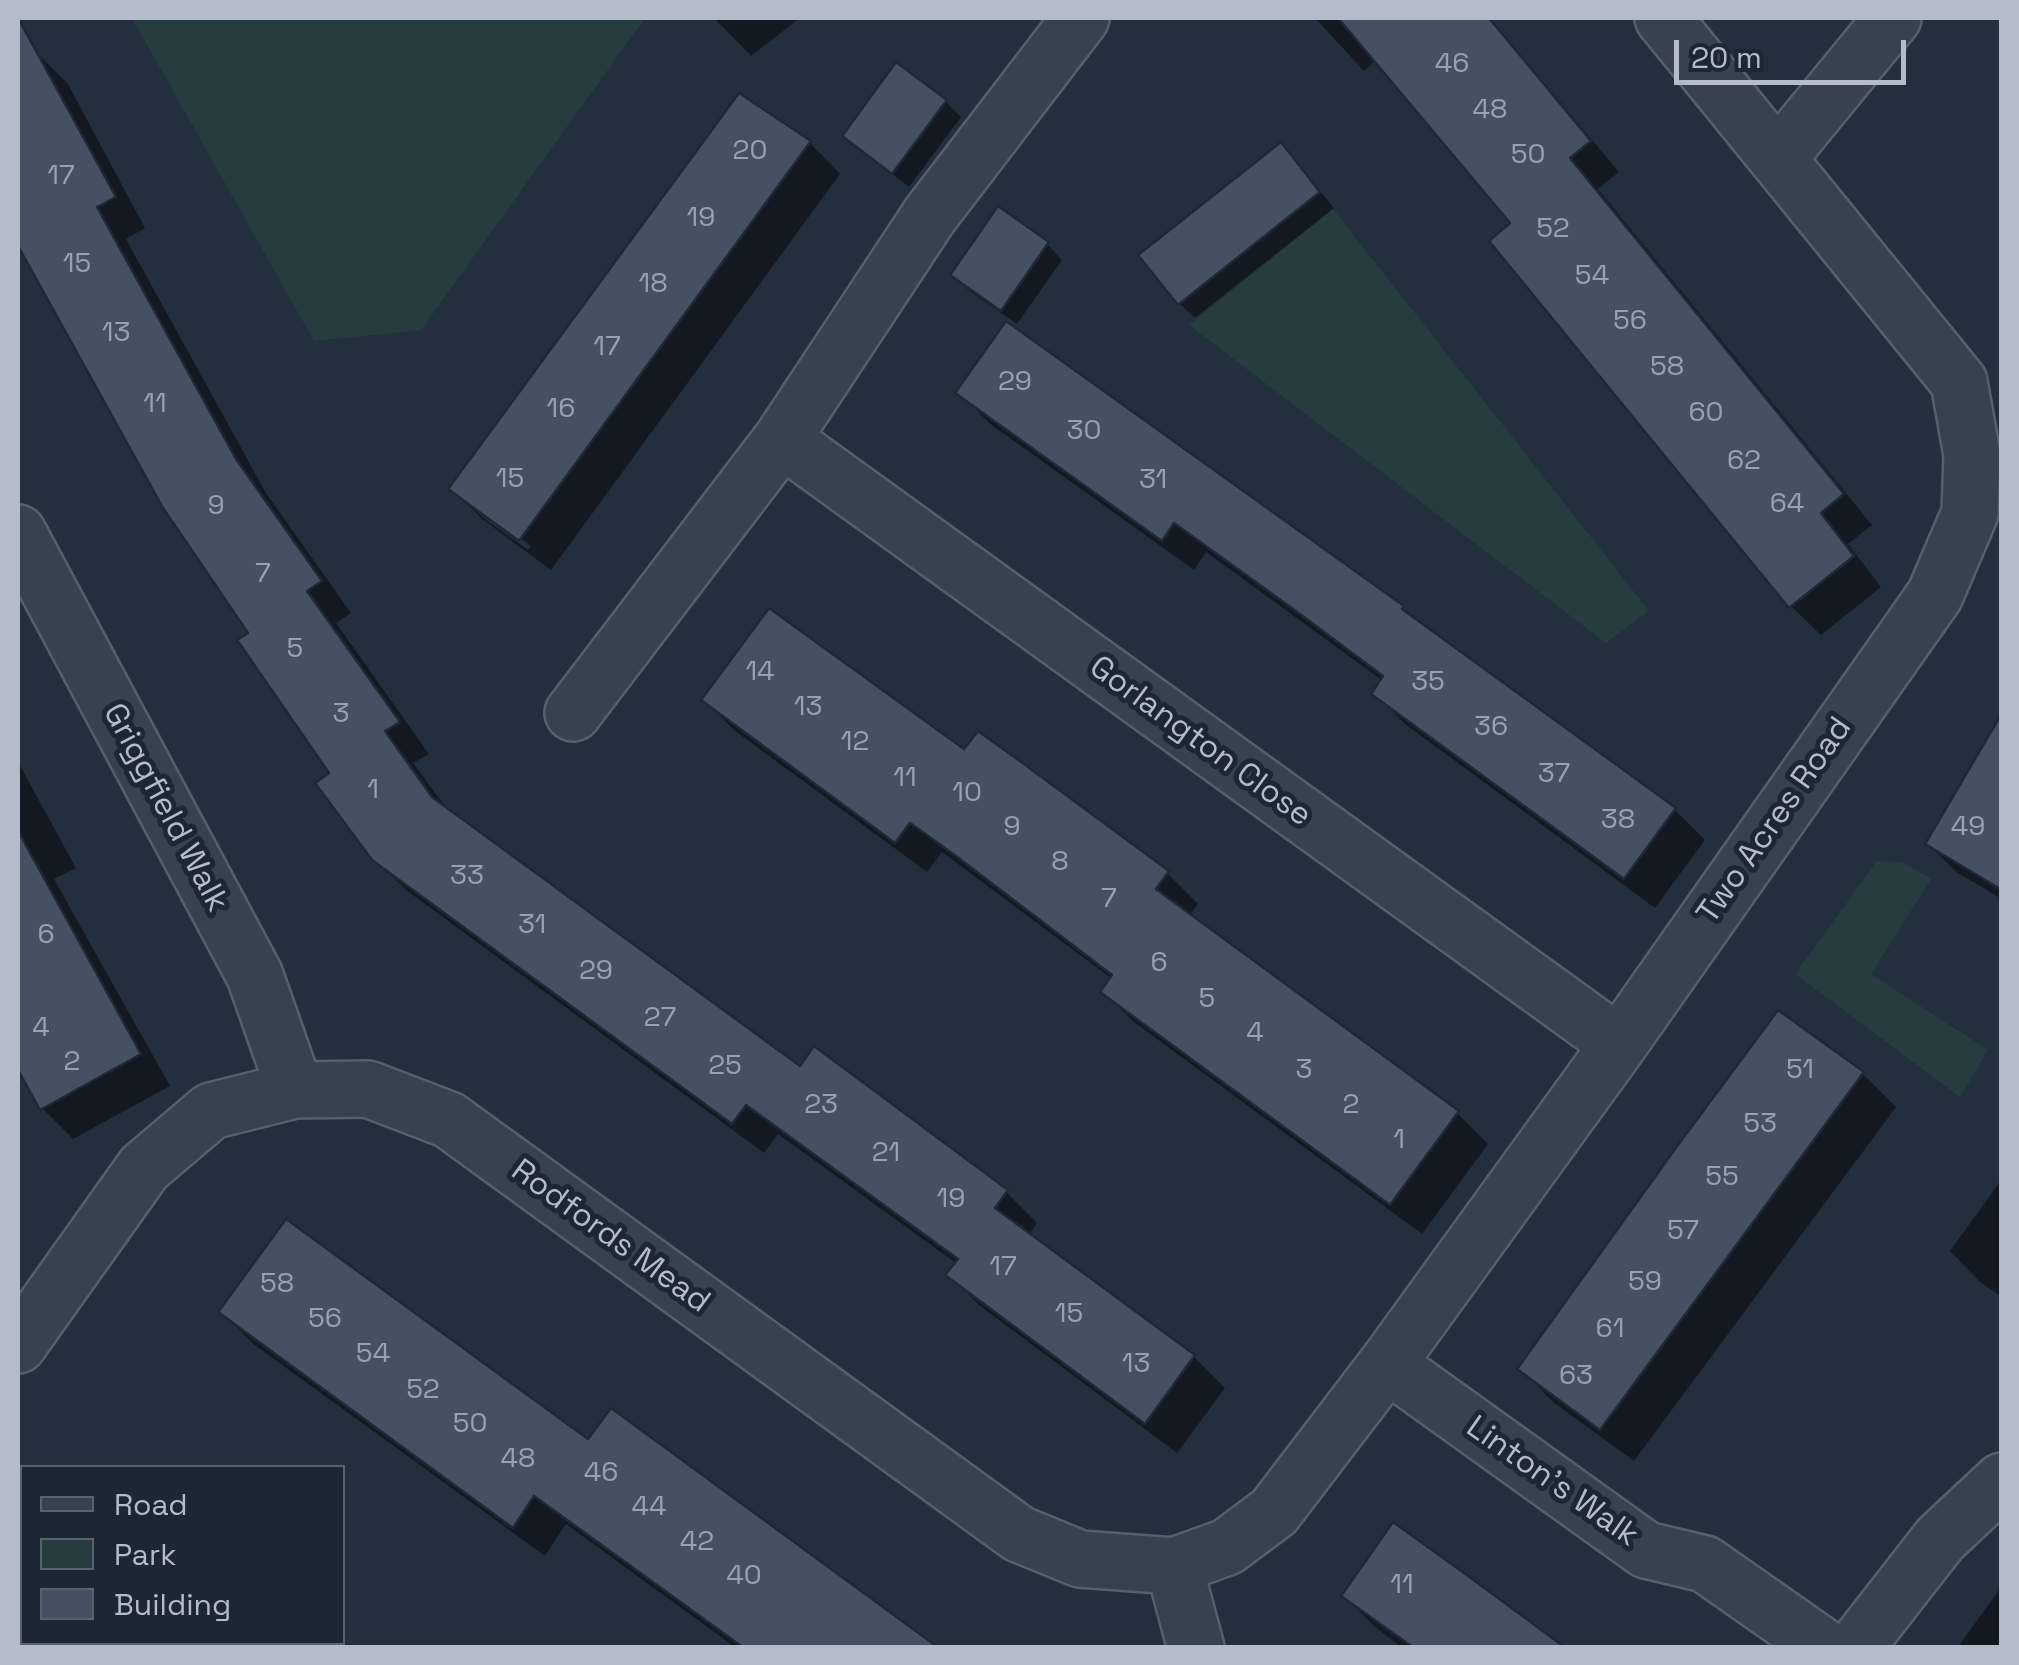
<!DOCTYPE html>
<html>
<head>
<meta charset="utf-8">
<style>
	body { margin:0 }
	#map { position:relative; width:2019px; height:1665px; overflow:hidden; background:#242f3e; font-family:"Space Grotesk",sans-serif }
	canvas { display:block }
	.frame { position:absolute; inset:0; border:20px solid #b4bcc9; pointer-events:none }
	.legend { position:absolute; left:20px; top:1465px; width:325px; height:180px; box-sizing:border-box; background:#1d2633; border:2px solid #59626f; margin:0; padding:12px 18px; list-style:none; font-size:30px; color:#b4bcc9 }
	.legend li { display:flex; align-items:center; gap:20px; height:50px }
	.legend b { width:50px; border:2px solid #59626f }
	.scale { position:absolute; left:1674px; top:40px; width:232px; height:45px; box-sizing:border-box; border:5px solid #b4bcc9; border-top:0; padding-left:12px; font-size:30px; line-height:35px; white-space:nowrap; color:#b4bcc9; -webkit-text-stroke:8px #1d2633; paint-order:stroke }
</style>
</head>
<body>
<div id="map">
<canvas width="2019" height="1665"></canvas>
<div class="frame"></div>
<ul class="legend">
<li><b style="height:12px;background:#38414e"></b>Road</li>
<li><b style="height:28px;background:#263c3f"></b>Park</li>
<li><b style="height:28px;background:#455162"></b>Building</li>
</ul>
<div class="scale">20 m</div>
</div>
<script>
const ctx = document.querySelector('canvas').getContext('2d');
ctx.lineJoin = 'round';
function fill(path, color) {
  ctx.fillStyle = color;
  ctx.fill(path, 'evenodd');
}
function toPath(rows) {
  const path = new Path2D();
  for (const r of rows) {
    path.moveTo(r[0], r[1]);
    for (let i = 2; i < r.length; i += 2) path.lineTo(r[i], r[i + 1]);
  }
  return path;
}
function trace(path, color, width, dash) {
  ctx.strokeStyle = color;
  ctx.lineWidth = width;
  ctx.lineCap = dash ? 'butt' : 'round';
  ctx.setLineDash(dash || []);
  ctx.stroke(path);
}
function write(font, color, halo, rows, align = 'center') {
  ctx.font = font + ' "Space Grotesk",sans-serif';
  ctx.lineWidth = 10;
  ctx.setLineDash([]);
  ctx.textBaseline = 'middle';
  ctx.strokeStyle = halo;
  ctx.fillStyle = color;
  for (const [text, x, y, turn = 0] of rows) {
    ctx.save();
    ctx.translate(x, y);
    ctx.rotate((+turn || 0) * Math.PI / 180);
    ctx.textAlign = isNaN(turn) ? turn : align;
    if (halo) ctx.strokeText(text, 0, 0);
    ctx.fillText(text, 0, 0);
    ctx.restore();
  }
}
fill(toPath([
	[132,18,645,18,421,330,314,341],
	[1333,209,1649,611,1606,643,1189,325],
	[1877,861,1903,862,1931,879,1871,974,1988,1050,1960,1097,1795,974]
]), '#263c3f');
fill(toPath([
	[714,18,800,18,751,56],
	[1315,18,1490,18,1619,172,1598,189,1872,525,1848,544,1881,587,1821,635,1791,606,1514,223,1376,60,1364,71],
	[37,53,68,84,145,228,126,239,266,493,351,613,336,623,429,754,413,763,450,813,800,1069,815,1050,1006,1192,1037,1223,1028,1236,1194,1357,1225,1388,1177,1453,979,1305,948,1274,957,1264,778,1134,764,1153,406,890,374,858,332,773,252,633,18,192,18,64],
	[740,97,810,143,840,174,551,570,482,519,451,488],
	[482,510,531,546,528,550,482,517],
	[946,102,961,117,909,187,845,136],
	[1296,161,1334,208,1195,318,1179,303],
	[1047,244,1062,260,1017,324,968,290,953,274],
	[959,392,1403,608,1420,625,1675,810,1705,840,1655,908,1405,724,1374,693,1383,681,1206,552,1194,570,989,423],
	[704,700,965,753,1167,873,1198,904,1189,916,1457,1113,1488,1144,1422,1234,1134,1022,1103,992,1112,979,942,852,927,872,735,731],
	[2002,717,2002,899,1956,872,1928,844],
	[18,762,76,868,54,879,170,1086,73,1139,42,1108,18,1065],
	[1779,1014,1863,1074,1896,1107,1634,1461,1553,1402,1521,1369],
	[2002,1179,2002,1297,1980,1282,1950,1251],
	[222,1312,589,1442,935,1648,736,1648,566,1524,545,1556,252,1343],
	[2002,1586,2002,1648,1957,1648],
	[1344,1596,1561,1648,1403,1648,1375,1627],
	[28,1642,208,1642,204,1648,28,1648]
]), '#0007');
const building = toPath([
	[18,18,116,197,97,207,236,459,322,581,307,591,400,722,385,731,432,797,800,1066,814,1046,1008,1190,995,1208,1195,1355,1145,1424,945,1275,958,1259,892,1211,746,1105,732,1124,372,860,315,783,329,773,237,640,248,633,163,508,18,246,18,18],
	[1338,18,1489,18,1591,141,1570,158,1844,494,1821,513,1854,556,1789,608,1489,241,1510,223,1338,18],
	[896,62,947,100,892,174,842,136,896,62],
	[739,93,811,141,519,541,448,489,739,93],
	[1281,142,1320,192,1178,305,1138,255,1281,142],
	[998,206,1049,242,1001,311,950,275,998,206],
	[1006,321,1404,606,1402,609,1676,808,1624,879,1371,694,1383,676,1300,614,1174,523,1162,541,955,393,1006,321],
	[769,608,964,749,978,731,1024,764,1169,871,1156,889,1459,1111,1390,1205,1100,992,1112,975,956,856,910,823,895,843,701,700,769,608],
	[2002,713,2002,890,1925,844,2002,713],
	[18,831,141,1054,40,1110,18,1070,18,831],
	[1778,1010,1864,1072,1600,1430,1517,1369,1675,1149,1778,1010],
	[286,1219,588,1439,611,1408,939,1648,744,1648,534,1496,513,1528,218,1312,286,1219],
	[1393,1522,1464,1573,1566,1648,1414,1648,1341,1596,1393,1522]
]);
fill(building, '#455162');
trace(building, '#1f2835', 2.5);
const minor = toPath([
	[1778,158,1893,18],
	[782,439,1619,1044],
	[18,533,255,976,295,1090],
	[573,713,782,439,930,215,1081,18],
	[18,1345,144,1168,211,1111,295,1090,368,1089,449,1120,1019,1534,1080,1559,1174,1566,1196,1648],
	[1387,1364,1646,1550,1705,1564,1825,1648],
	[1174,1566,1227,1547,1274,1512,1387,1364,1619,1044,1935,595,1970,513,1972,455,1959,382,1663,18],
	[1855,1648,1940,1539,2002,1481]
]);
trace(minor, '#565f6c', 60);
trace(minor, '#38414e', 55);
write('28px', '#98a1af', null, [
	["46",1452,64],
	["48",1490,110],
	["20",750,151],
	["50",1528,155],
	["17",61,176],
	["19",701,218],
	["52",1553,229],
	["15",77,264],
	["54",1592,276],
	["18",653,284],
	["56",1630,321],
	["13",116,333],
	["17",607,347],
	["58",1667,367],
	["29",1015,382],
	["11",155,404],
	["16",561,409],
	["60",1706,413],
	["30",1084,431],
	["62",1744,461],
	["15",510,479],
	["31",1153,480],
	["64",1787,504],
	["9",216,506],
	["7",263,574],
	["5",295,649],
	["14",760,672],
	["35",1428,682],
	["13",808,707],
	["3",341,714],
	["36",1491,727],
	["12",855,742],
	["37",1554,774],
	["11",905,778],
	["1",373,790],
	["10",967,793],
	["38",1618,820],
	["9",1012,827],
	["49",1968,827],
	["8",1060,862],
	["33",467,876],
	["7",1109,899],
	["31",532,925],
	["6",46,935],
	["6",1159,963],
	["29",596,971],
	["5",1207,999],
	["27",660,1018],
	["4",41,1028],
	["4",1255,1033],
	["2",72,1062],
	["25",725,1066],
	["3",1304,1070],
	["51",1800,1070],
	["23",821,1105],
	["2",1351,1105],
	["53",1760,1124],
	["1",1399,1140],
	["21",886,1153],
	["55",1722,1177],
	["19",951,1199],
	["57",1683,1231],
	["17",1003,1267],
	["59",1645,1282],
	["58",277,1284],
	["15",1069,1314],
	["56",325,1319],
	["61",1610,1329],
	["54",373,1354],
	["13",1136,1364],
	["63",1576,1376],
	["52",423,1390],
	["50",470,1424],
	["48",518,1459],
	["46",601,1473],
	["44",649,1507],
	["42",697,1542],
	["40",744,1576],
	["11",1402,1585]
]);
write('32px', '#b4bcc9', '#1d2633', [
	["Gorlangton Close",1200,742,36],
	["Griggfield Walk",165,808,62],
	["Two Acres Road",1775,821,-55],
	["Rodfords Mead",610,1237,36],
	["Linton's Walk",1552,1482,35]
]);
</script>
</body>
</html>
